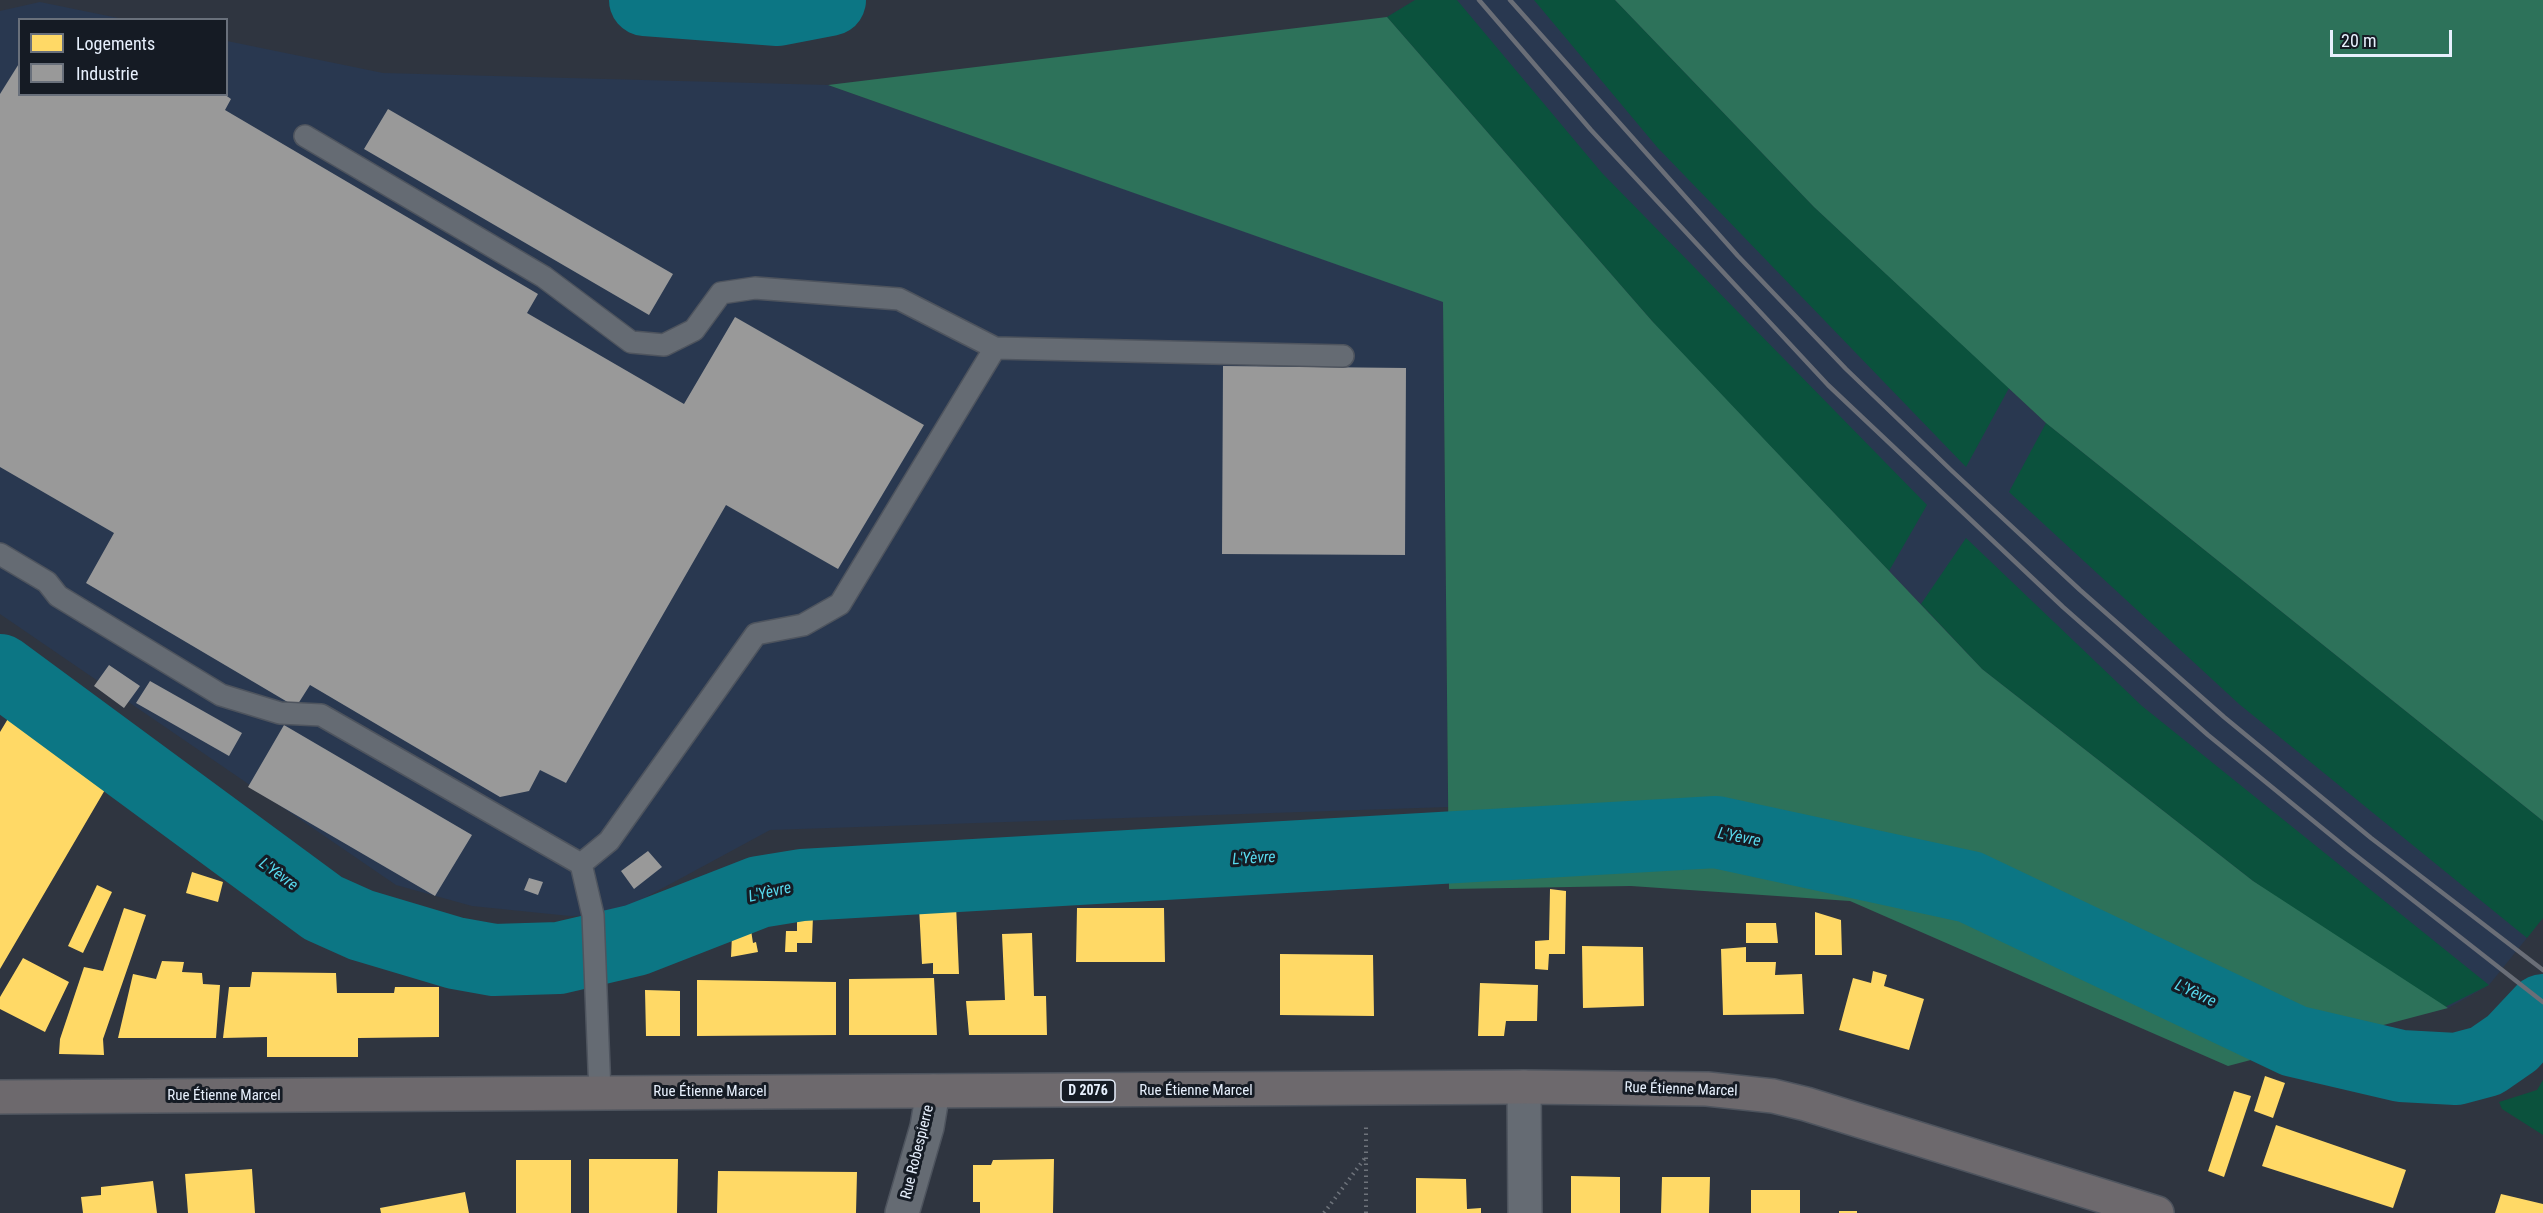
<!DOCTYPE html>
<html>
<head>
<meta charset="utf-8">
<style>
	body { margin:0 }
	#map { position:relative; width:2543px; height:1213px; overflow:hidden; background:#2f3540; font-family:"Roboto Condensed",sans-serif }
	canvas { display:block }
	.legend { position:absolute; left:18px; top:18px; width:210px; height:78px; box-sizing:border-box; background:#151b24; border:2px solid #69707b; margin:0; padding:8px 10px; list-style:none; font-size:18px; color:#e7f0fd }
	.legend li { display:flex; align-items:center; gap:12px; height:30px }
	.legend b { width:30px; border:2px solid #69707b }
	.scale { position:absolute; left:2330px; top:30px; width:122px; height:27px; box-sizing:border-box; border:3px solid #e7f0fd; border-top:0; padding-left:8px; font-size:18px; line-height:21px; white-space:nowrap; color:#e7f0fd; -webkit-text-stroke:4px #151b24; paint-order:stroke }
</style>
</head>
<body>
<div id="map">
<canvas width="2543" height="1213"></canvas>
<ul class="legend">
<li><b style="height:16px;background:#ffd966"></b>Logements</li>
<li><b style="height:16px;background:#999"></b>Industrie</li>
</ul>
<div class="scale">20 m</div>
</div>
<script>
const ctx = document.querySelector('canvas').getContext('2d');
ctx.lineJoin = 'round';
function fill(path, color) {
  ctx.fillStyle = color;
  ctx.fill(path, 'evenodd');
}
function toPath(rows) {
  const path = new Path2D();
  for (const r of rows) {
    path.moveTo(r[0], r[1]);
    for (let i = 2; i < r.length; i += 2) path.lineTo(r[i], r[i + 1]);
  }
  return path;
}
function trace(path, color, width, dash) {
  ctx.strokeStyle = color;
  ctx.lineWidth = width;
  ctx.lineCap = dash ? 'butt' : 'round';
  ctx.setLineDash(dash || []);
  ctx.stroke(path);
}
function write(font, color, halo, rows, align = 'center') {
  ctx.font = font + ' "Roboto Condensed",sans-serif';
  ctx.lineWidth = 6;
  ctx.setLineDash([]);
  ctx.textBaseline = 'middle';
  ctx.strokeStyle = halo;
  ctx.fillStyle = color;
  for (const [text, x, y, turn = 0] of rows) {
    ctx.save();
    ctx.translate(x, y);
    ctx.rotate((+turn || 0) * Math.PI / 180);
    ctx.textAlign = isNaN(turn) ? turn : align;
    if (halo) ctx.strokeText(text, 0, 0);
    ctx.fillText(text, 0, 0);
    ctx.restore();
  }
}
fill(toPath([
	[1415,0,1615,0,1814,207,2046,423,2543,821,2543,918,2489,985,2448,1008,2253,881,1982,669,1652,321,1387,17],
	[40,2,123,19,20,20,20,94,226,94,227,41,383,73,828,85,1443,301,1448,807,770,830,613,915,570,916,472,906,396,885,0,614,0,11]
]), '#293850');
fill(toPath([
	[1415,0,1457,0,1602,173,1927,505,1889,571,1659,329,1387,17],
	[1534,0,1615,0,1814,207,2009,388,1966,467,1657,147],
	[2046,423,2543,821,2543,918,2527,938,2239,704,2009,492],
	[1966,538,2142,706,2489,985,2439,1010,2253,881,1982,669,1921,604],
	[2543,1080,2543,1135,2502,1109,2499,1102,2537,1090]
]), '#0b523d');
fill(toPath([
	[1615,0,2543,0,2543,821,2046,423,1814,207],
	[1387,17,1652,321,1982,669,2253,881,2448,1008,2228,1066,1850,901,1631,886,1449,889,1443,302,828,85]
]), '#2d725a');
fill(toPath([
	[9,717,109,783,0,969,0,732],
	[192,872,223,882,218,902,186,893],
	[97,885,112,892,83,953,68,946],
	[1550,889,1566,891,1565,954,1549,954,1548,970,1535,969,1535,941,1549,940],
	[956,905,959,974,933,974,933,963,922,964,919,907],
	[124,908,146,915,103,1039,104,1055,59,1054,60,1039,84,967,103,971],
	[1077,908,1164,908,1165,962,1076,962],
	[1815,912,1841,920,1842,955,1815,955],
	[813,916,812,943,797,943,797,952,785,952,786,931,797,931,797,918],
	[1746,923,1776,923,1778,943,1746,943],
	[751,930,753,943,756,942,758,952,731,957,732,935],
	[1032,933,1034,996,1046,996,1047,1035,969,1035,966,1001,1005,1000,1002,934],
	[1582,946,1643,947,1644,1006,1583,1008],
	[1746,947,1746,962,1776,962,1775,975,1802,974,1804,1014,1723,1015,1721,949],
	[1280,954,1373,955,1374,1016,1280,1015],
	[23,958,69,982,45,1032,0,1009,0,997],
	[162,961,184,962,182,972,202,973,203,984,220,985,216,1038,118,1038,133,974,156,979],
	[1873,971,1887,975,1884,986,1924,999,1909,1050,1839,1030,1853,978,1871,983],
	[252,972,336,973,337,993,394,993,395,987,439,987,439,1037,358,1038,358,1057,267,1057,267,1037,223,1038,229,987,250,987],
	[934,978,937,1035,849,1035,849,979],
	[697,980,836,982,836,1035,697,1036],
	[1480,983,1538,985,1537,1021,1506,1021,1504,1036,1478,1036],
	[645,990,680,991,680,1036,646,1036],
	[2265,1076,2285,1083,2273,1118,2254,1111],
	[2234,1091,2251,1096,2224,1177,2208,1171],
	[2276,1125,2406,1170,2393,1208,2262,1166],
	[589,1159,678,1159,677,1213,589,1213],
	[1054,1159,1053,1213,980,1213,980,1202,973,1202,973,1165,991,1165,993,1160],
	[516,1160,571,1160,571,1213,516,1213],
	[252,1169,255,1213,188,1213,185,1174],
	[718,1171,857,1172,856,1213,717,1213],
	[1571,1176,1620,1177,1620,1213,1571,1213],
	[1662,1177,1710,1177,1709,1213,1661,1213],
	[1416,1178,1466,1179,1467,1209,1481,1208,1481,1213,1416,1213],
	[153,1181,157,1213,83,1213,81,1197,101,1195,101,1187],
	[1751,1190,1800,1190,1800,1213,1751,1213],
	[465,1192,469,1213,381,1213,380,1208],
	[2501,1194,2543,1204,2543,1213,2495,1213],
	[1839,1211,1857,1211,1857,1213,1839,1213]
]), '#ffd966');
fill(toPath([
	[20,62,20,94,224,94,231,99,225,110,538,294,527,313,684,404,735,317,924,425,838,569,726,505,566,783,540,770,529,791,500,797,310,685,296,707,86,583,114,533,0,467,0,94],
	[388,109,673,274,649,315,364,149],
	[1223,366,1406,368,1405,555,1222,554],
	[109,665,140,686,124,708,94,686],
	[150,681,242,733,229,756,136,703],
	[284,725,472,835,435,896,248,787],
	[648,851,662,867,634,889,621,871],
	[529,878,543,882,538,895,524,890]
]), '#999');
trace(toPath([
	[645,0,778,10,830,0],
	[0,670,323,908,361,925,455,953,494,960,559,958,636,940,759,892,802,885,1716,832,1970,887,2294,1041,2401,1066,2456,1069,2486,1061,2512,1043,2543,1010]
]), '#0c7684', 72);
const service = toPath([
	[305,136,544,277,631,342,664,345,694,330,721,293,755,288,899,299,995,348,1343,356],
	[0,554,47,582,58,596,221,695,280,713,321,715,581,864,593,915,600,1093],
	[581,864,609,841,756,634,803,625,840,604,995,348]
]);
const minor = toPath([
	[1524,1087,1525,1213],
	[902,1213,927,1127,933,1091]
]);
const primary = toPath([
	[0,1097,1524,1087,1707,1089,1773,1096,1806,1104,2157,1213]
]);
trace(service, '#4e545e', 24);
trace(minor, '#4e545e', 36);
trace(primary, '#4e545e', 36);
trace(toPath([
	[1324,1213,1365,1158],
	[1366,1213,1366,1124]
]), '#6e737b', 4, [1.5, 4.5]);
trace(service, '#656b73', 21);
trace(minor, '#656b73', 33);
trace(primary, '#6d696d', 33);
trace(toPath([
	[1479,0,1591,130,1828,385,2063,607,2208,735,2349,850,2543,1002],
	[1510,0,1738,256,1846,369,1952,471,2080,590,2224,717,2371,838,2543,970]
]), '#6a6e77', 4.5);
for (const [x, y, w] of [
	[1088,1091,54]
]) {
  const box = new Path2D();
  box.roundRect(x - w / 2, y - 11, w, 22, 4.5);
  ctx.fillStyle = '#151b24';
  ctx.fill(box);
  trace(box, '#e7f0fd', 1.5);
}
write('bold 14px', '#e7f0fd', null, [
	["D 2076",1088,1091]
]);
write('15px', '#e7f0fd', '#151b24', [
	["Rue Étienne Marcel",1681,1090,2],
	["Rue Étienne Marcel",1196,1091],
	["Rue Étienne Marcel",710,1092],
	["Rue Étienne Marcel",224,1096],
	["Rue Robespierre",918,1152,-76]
]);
write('italic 16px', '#58d9ed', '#151b24', [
	["L'Yèvre",1739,838,11],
	["L'Yèvre",1254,859,-3],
	["L'Yèvre",278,875,36],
	["L'Yèvre",770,893,-13],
	["L'Yèvre",2195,994,25]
]);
</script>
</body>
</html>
